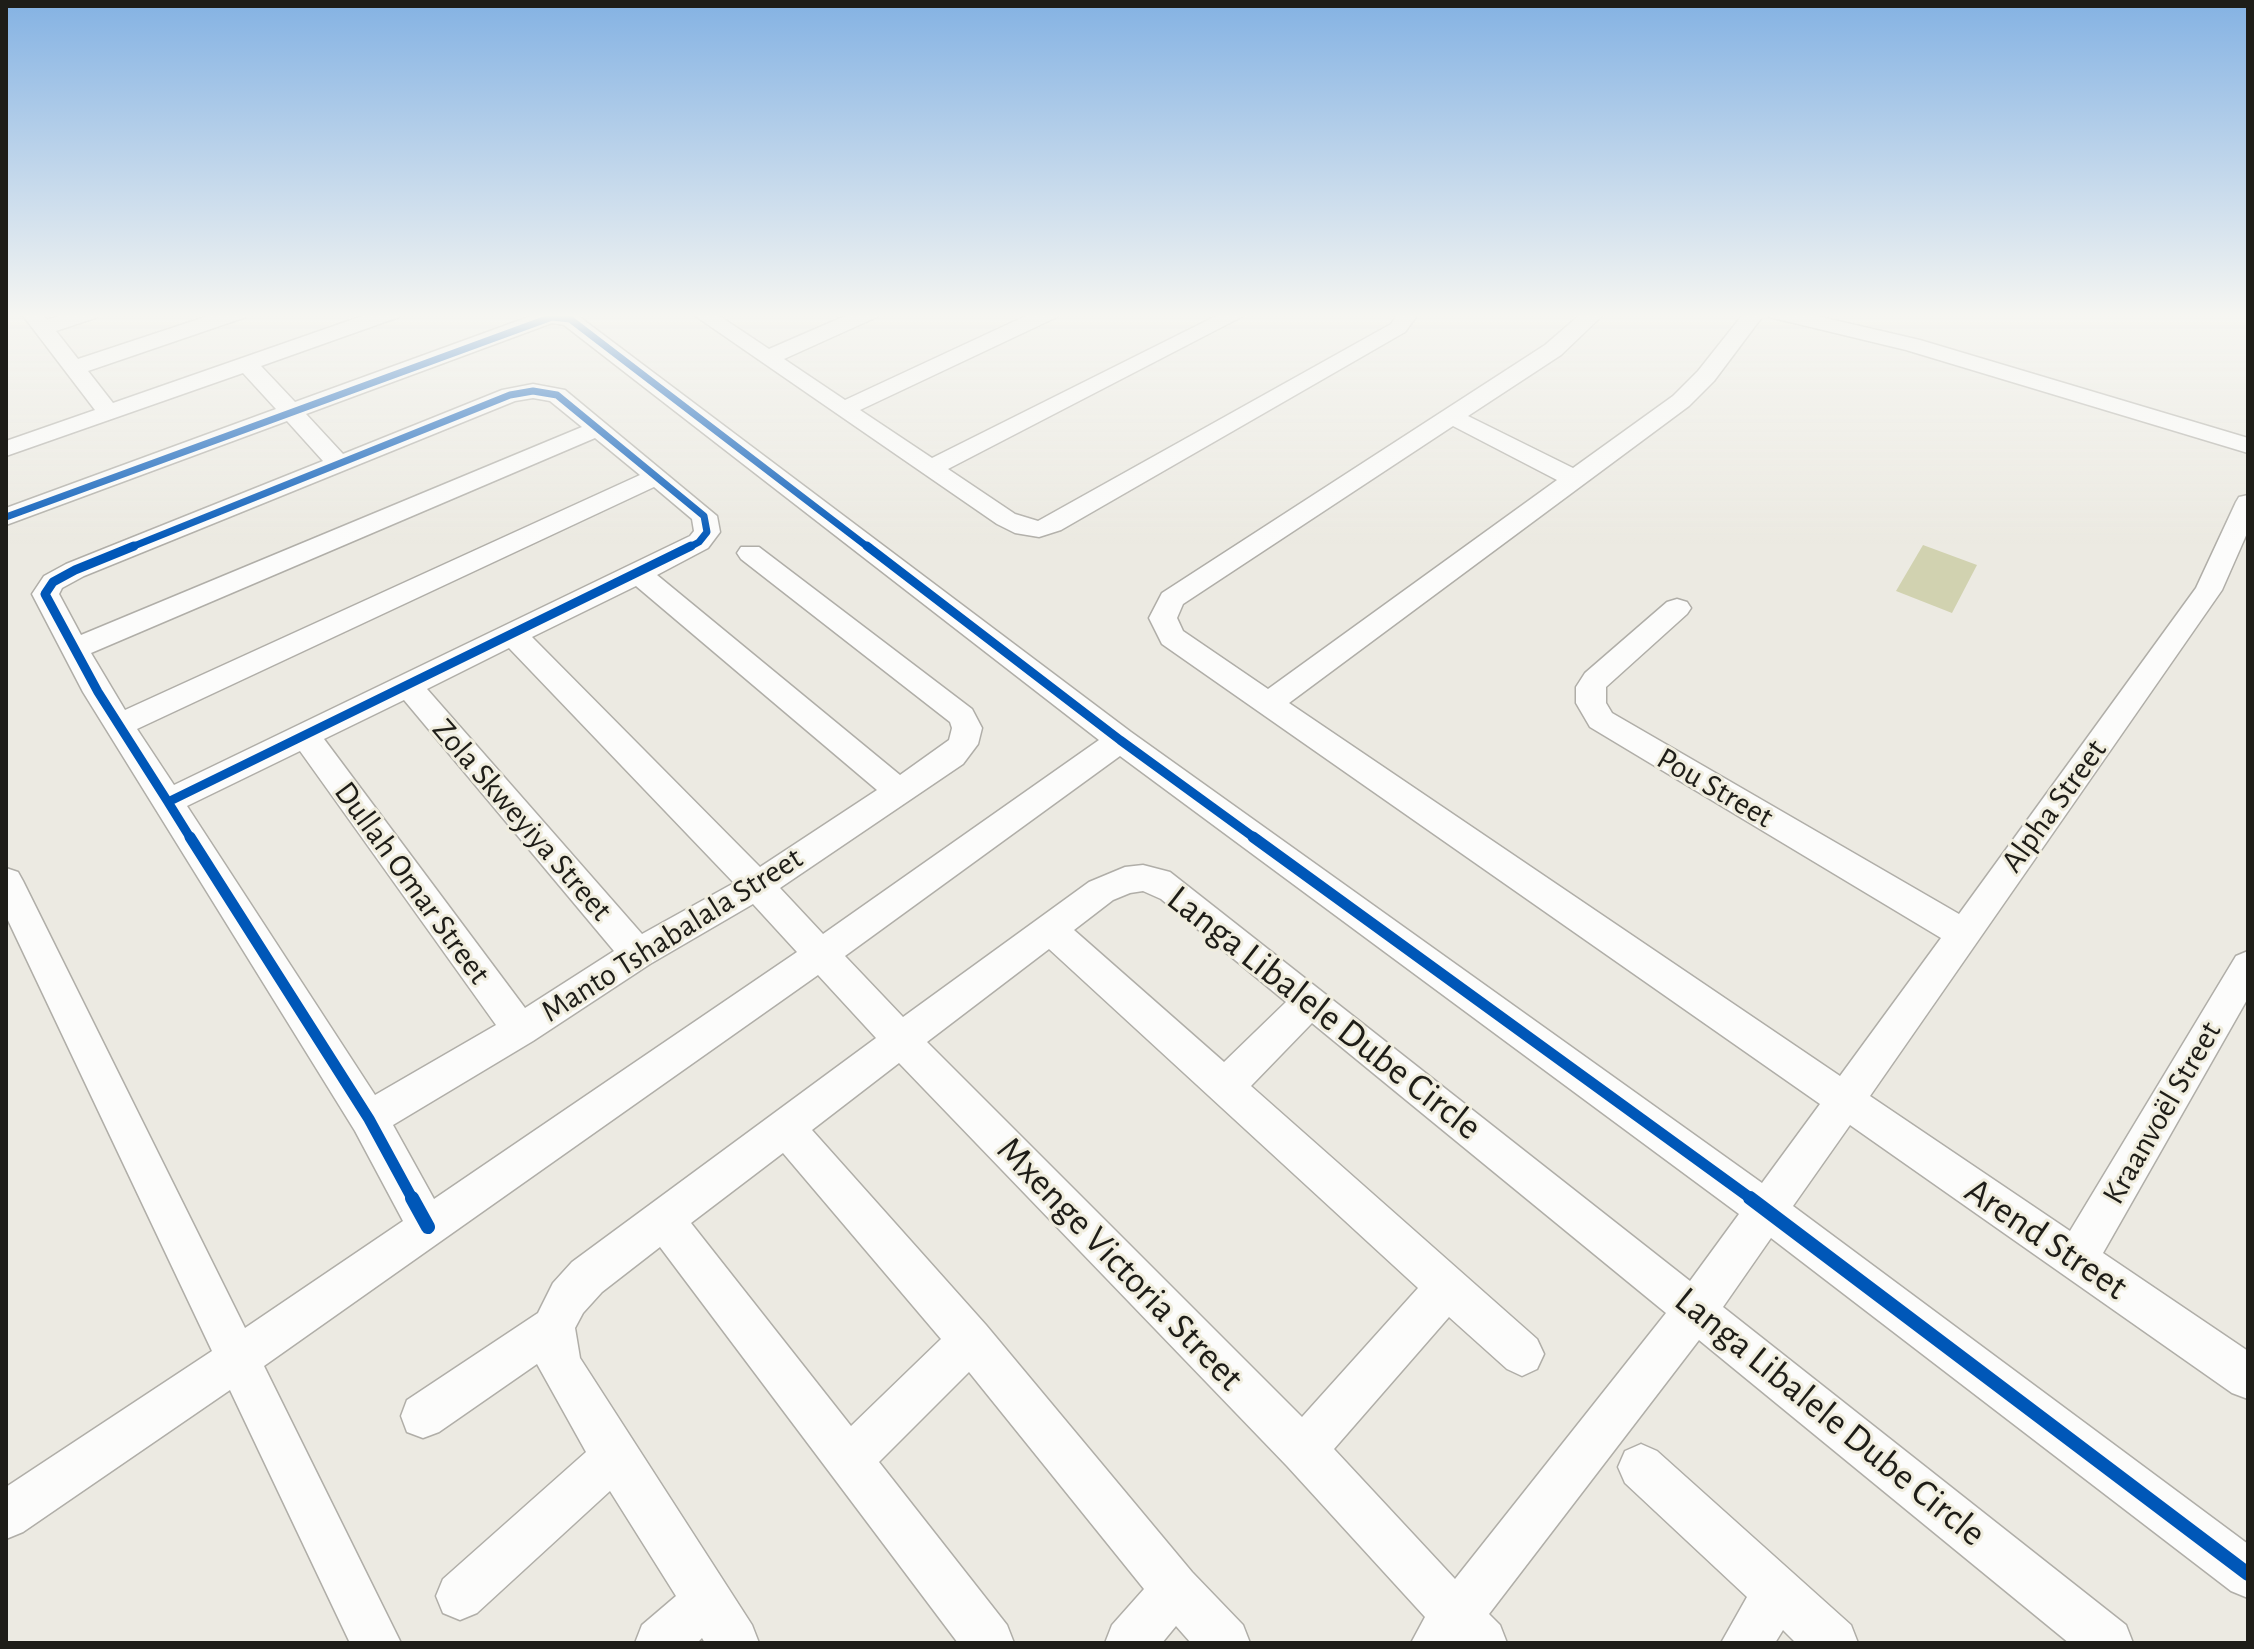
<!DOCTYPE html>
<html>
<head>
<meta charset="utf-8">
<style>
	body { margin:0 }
	#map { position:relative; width:2254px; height:1649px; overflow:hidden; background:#eceae2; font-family:"Alegreya Sans",sans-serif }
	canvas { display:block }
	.frame { position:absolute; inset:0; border:8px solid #1e1d18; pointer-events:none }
</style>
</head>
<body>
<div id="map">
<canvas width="2254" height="1649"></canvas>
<div class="frame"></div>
</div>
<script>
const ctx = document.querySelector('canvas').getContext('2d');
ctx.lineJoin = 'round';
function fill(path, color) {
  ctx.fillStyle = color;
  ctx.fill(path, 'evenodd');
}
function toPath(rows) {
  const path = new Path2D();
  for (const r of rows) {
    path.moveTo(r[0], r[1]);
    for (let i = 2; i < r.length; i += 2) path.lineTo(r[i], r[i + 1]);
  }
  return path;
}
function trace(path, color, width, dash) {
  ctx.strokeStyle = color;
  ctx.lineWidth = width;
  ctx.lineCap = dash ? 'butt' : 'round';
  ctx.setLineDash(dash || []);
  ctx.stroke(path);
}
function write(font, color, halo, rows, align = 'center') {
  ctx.font = font + ' "Alegreya Sans",sans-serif';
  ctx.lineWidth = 6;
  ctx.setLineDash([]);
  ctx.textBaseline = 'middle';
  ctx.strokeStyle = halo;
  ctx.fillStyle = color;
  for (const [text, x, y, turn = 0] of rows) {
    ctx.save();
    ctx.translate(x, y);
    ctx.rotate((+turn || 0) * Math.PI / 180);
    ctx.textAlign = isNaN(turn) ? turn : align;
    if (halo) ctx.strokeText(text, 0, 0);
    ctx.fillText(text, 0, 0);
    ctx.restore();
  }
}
fill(toPath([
	[1923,545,1977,565,1952,613,1896,591]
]), '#d1d2b0');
const street = toPath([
	[21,313,42,313,47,320,68,313,101,313,98,317,56,331,78,359,217,313,249,313,246,317,88,371,113,403,371,313,402,313,399,317,261,366,295,402,523,319,542,313,577,315,1131,732,1762,1183,1820,1104,1162,644,1149,618,1162,593,1545,345,1582,313,1605,313,1561,355,1468,416,1573,468,1673,396,1698,371,1744,313,1765,313,1714,381,1689,406,1289,703,1840,1076,1941,938,1590,727,1576,703,1576,687,1585,673,1667,602,1677,599,1687,602,1691,608,1687,614,1606,687,1606,703,1612,713,1959,914,2196,588,2236,502,2239,497,2248,495,2248,531,2222,590,1870,1096,2070,1231,2236,956,2248,951,2248,998,2103,1253,2248,1351,2248,1399,2232,1393,1850,1125,1793,1206,2248,1544,2248,1598,2231,1591,1771,1238,1723,1307,2126,1625,2133,1643,2069,1643,1699,1340,1489,1614,1500,1625,1507,1643,1411,1643,1425,1617,1287,1466,899,1063,812,1130,986,1325,1192,1572,1243,1625,1250,1643,1191,1643,1176,1626,1162,1643,1105,1643,1112,1625,1144,1589,969,1372,879,1462,1007,1625,1014,1643,958,1643,660,1247,602,1292,583,1313,575,1328,580,1358,752,1625,759,1643,705,1643,702,1638,697,1643,635,1643,642,1625,676,1596,610,1491,477,1613,460,1620,443,1613,436,1596,443,1579,586,1452,537,1364,439,1432,423,1438,407,1432,401,1416,407,1400,538,1313,553,1283,572,1262,876,1038,818,975,264,1366,401,1643,350,1643,230,1390,23,1532,6,1539,6,1487,212,1351,6,916,6,868,18,872,23,881,245,1328,403,1221,355,1131,83,692,32,594,44,576,66,564,323,461,287,421,6,525,6,508,276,409,243,373,6,456,6,441,95,410,21,313],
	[552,323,564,325,1099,740,823,934,780,888,963,764,978,744,982,728,972,709,759,547,741,547,737,553,741,559,950,722,952,728,949,740,900,775,657,575,708,548,720,532,717,516,565,390,533,384,502,390,343,454,306,414,552,323],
	[533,398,550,401,582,427,81,635,59,594,62,588,84,576,515,401,533,398],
	[1453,426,1557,480,1268,689,1183,631,1177,618,1183,604,1453,426],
	[595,438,640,475,125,710,91,653,595,438],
	[654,487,692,519,694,531,690,536,174,785,137,729,654,487],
	[636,586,877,790,760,867,532,637,636,586],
	[509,648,734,883,642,934,427,689,509,648],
	[404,700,614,951,525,1008,324,739,404,700],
	[300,751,496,1025,375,1095,187,806,300,751],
	[1120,756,1739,1214,1690,1281,1170,872,1143,865,1125,867,1089,882,903,1017,845,956,1120,756],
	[1143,891,1161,899,1286,1002,1224,1062,1074,930,1113,900,1130,893,1143,891],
	[753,904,797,952,434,1199,393,1125,533,1041,650,964,753,904],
	[1049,949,1418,1288,1302,1417,927,1042,1049,949],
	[1312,1023,1666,1313,1455,1579,1334,1449,1449,1317,1507,1369,1522,1376,1537,1369,1544,1354,1537,1339,1251,1086,1312,1023],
	[783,1153,941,1339,851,1426,691,1223,783,1153],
	[691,313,715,313,769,349,852,313,880,313,877,317,784,359,845,400,1032,313,1060,313,1057,317,860,410,932,458,1222,313,1249,313,948,469,1015,514,1038,521,1391,324,1398,313,1419,313,1405,332,1061,530,1039,537,1015,533,997,524,691,313],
	[1766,313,1804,313,1920,340,2248,438,2248,453,1906,350,1769,317,1766,313],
	[1641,1444,1657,1451,1851,1625,1858,1643,1796,1643,1783,1630,1775,1643,1721,1643,1747,1597,1625,1483,1618,1467,1625,1451,1641,1444]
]);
trace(street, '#b0aea8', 3);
fill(street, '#fcfcfb');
trace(toPath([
	[6,517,552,317,570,319,869,548],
	[129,548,510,395,533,391,557,395,704,516,707,532,699,542,688,548]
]), '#0057b8', 7);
trace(toPath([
	[134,546,75,570,53,582,45,594,98,692,168,802],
	[867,546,1120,740,1256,839],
	[168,802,191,839],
	[168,802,691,546]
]), '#0057b8', 9);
trace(toPath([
	[190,837,369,1119,413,1200],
	[1253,837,1753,1200]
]), '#0057b8', 11);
trace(toPath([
	[412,1198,428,1227],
	[1750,1198,2248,1574]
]), '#0057b8', 14);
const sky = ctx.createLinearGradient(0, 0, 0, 544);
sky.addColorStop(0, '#84b2e3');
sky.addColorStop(0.58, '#f6f6f2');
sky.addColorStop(1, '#f6f6f200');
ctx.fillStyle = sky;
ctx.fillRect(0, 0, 2254, 544);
write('32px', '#1e1d18', '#f0edde', [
	["Pou Street",1715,788,30],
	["Alpha Street",2054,806,-54],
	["Zola Skweyiya Street",522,820,49],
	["Dullah Omar Street",412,883,54],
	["Manto Tshabalala Street",672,935,-32],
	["Kraanvoël Street",2162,1113,-60]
]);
write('38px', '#1e1d18', '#f0edde', [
	["Langa Libalele Dube Circle",1324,1013,38],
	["Arend Street",2046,1239,34],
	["Mxenge Victoria Street",1120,1264,46],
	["Langa Libalele Dube Circle",1830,1417,39]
]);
</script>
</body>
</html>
